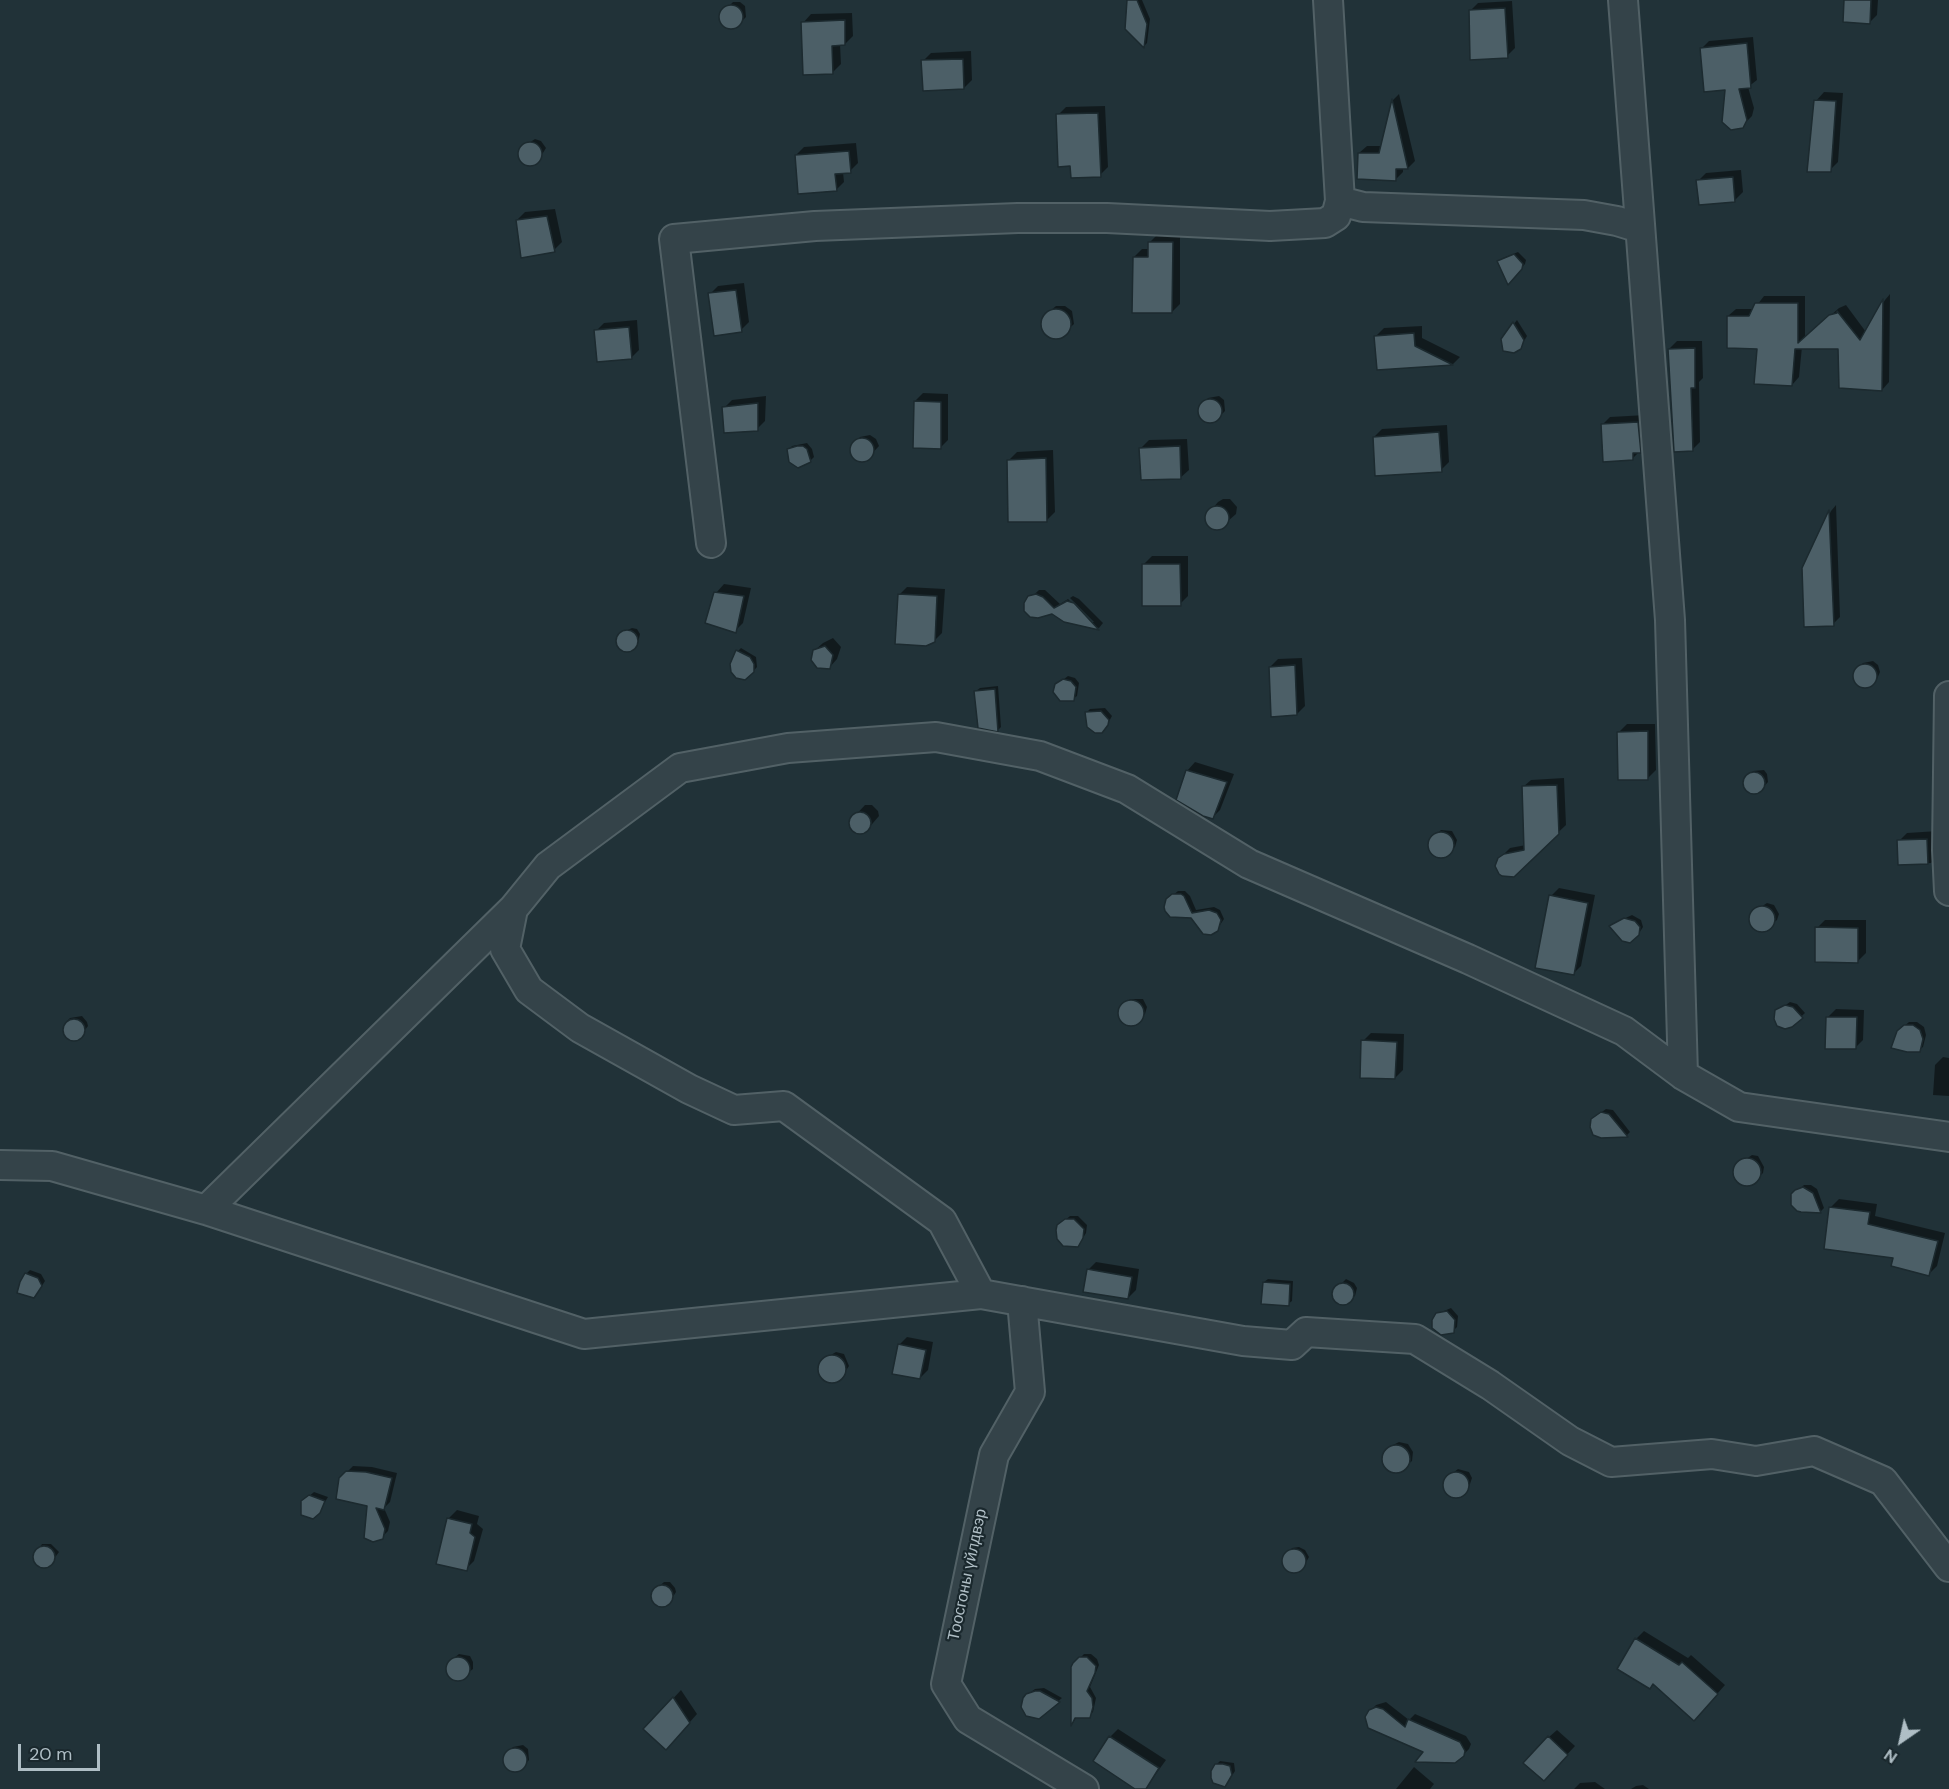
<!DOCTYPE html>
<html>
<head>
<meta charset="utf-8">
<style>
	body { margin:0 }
	#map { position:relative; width:1949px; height:1789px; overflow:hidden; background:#213238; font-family:"DM Sans",sans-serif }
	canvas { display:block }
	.north { position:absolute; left:1871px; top:1711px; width:60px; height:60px; -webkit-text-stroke:4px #1a282d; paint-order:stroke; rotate:214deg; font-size:16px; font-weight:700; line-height:24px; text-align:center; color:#afbec5 }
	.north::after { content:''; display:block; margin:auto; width:21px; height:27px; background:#afbec5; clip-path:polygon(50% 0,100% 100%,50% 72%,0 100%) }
	.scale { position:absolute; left:18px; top:1744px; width:82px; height:27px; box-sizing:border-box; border:3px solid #afbec5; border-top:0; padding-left:8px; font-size:18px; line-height:21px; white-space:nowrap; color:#afbec5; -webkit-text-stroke:4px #1a282d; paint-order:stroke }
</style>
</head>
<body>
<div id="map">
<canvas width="1949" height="1789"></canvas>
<div class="north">N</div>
<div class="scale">20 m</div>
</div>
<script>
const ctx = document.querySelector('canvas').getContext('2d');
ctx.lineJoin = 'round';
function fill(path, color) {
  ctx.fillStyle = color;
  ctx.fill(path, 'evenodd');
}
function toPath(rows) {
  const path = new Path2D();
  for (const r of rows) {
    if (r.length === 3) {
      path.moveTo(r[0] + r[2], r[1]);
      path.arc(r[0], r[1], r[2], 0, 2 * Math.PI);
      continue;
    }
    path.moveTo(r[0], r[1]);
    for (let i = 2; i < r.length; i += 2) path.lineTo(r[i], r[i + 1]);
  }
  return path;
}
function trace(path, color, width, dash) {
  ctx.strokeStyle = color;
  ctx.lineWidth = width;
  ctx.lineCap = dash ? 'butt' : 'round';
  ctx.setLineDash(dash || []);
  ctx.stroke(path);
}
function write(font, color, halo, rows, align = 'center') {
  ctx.font = font + ' "DM Sans",sans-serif';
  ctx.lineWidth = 4.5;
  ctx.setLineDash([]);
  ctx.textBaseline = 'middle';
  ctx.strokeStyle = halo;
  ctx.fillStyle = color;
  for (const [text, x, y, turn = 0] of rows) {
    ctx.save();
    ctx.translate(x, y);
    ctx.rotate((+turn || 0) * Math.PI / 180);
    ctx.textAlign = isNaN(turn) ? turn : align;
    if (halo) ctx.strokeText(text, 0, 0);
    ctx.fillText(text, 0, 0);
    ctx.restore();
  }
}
fill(toPath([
	[1129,0,1142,0,1150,19,1147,43,1144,46],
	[1846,0,1878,0,1877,15,1869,23],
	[1512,1,1515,48,1507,56,1470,11,1478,3],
	[733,2,740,2,745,6,746,17,737,26,728,28,721,21,721,14],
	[852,13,853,36,845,44,840,44,841,64,833,72,803,23,811,14],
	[1753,37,1757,80,1748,87,1754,108,1752,116,1745,123,1702,48,1709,41],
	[971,51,972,80,964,88,923,61,931,53],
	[1824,92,1843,93,1838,162,1830,170,1816,101],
	[1399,94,1415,161,1408,168,1403,167,1403,172,1396,179,1359,153,1367,146,1382,146,1393,100],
	[1105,106,1108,167,1100,175,1072,165,1058,115,1066,107],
	[535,139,541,141,546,148,538,161,532,165,525,164,519,155,521,148],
	[856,143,858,163,850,171,843,172,844,182,836,190,796,155,804,147],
	[1741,170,1743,192,1735,200,1698,181,1706,173],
	[555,209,562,242,554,250,517,220,525,212],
	[1158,234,1180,234,1180,304,1172,312,1134,257,1142,249,1150,249,1150,242],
	[1518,252,1526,260,1525,264,1509,282,1499,261,1503,258],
	[744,283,749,322,741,330,710,294,718,286],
	[1890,294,1889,382,1882,390,1840,348,1802,347,1799,377,1792,385,1728,316,1736,309,1754,309,1764,296,1805,296,1805,338,1839,308,1846,305,1866,332,1885,300],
	[1056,306,1065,306,1072,311,1074,324,1060,337,1050,337,1047,334,1042,325,1044,316],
	[637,320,639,350,631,358,596,331,604,323],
	[1517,320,1527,336,1520,348,1502,339],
	[1422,326,1422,338,1460,357,1453,364,1378,368,1376,336,1384,328],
	[1677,341,1702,341,1703,378,1699,382,1700,442,1692,450,1669,349],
	[923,393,948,394,948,440,940,448,915,401],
	[766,396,765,421,757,429,724,408,732,400],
	[1219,396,1224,400,1225,411,1216,420,1205,422,1199,414,1200,408,1208,398],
	[1646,415,1648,443,1633,458,1602,425,1610,417],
	[1447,425,1449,462,1441,470,1374,437,1382,429],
	[870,435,876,439,879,446,867,459,860,460,854,457,852,447,860,437],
	[1187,439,1189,470,1180,478,1141,448,1149,440],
	[807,443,812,449,814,457,810,461,789,450,792,446],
	[1053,450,1055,512,1047,520,1009,460,1017,452],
	[1223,499,1230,499,1237,507,1236,514,1219,529,1212,528,1208,522,1207,515,1218,502],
	[1836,505,1840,617,1833,624,1803,568,1831,511],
	[1152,556,1188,556,1188,596,1180,604,1144,564],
	[724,584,751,588,743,623,735,631,716,593],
	[907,587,945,589,942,633,934,641,899,595],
	[1039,590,1045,590,1060,604,1068,599,1090,622,1094,622,1070,598,1073,596,1079,599,1103,623,1099,628,1064,621,1052,612,1025,603],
	[632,628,637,629,640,634,638,643,627,650,622,650,617,643,619,634],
	[833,638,841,647,837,659,829,668,814,651,823,643],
	[741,648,756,657,757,667,748,677,738,651],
	[1302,658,1305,706,1297,714,1270,667,1278,659],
	[1873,661,1878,665,1880,672,1877,679,1873,683,1863,686,1857,683,1854,673,1859,667,1863,663],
	[1068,676,1075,678,1079,683,1077,696,1073,699,1056,685],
	[998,686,1001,727,998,730,976,691,980,688],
	[1105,708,1112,716,1106,727,1087,712,1090,709],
	[1627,724,1655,724,1656,770,1648,778,1619,732],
	[1195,762,1234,774,1220,810,1212,818,1187,771],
	[1764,770,1767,774,1768,782,1759,792,1751,793,1744,787,1745,780,1753,771],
	[1564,778,1566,825,1513,875,1502,856,1510,848,1526,845,1523,787,1531,780],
	[865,805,872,805,878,811,879,816,867,830,859,833,853,829,851,820],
	[1441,830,1452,831,1457,840,1455,847,1445,855,1434,853,1430,847,1431,839],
	[1938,831,1939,855,1931,863,1900,864,1899,841,1907,833],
	[1559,888,1595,895,1581,966,1573,974,1551,896],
	[1178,891,1185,891,1190,896,1196,910,1214,907,1220,910,1224,919,1218,928,1204,932,1172,896],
	[1767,903,1774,905,1779,914,1777,920,1766,929,1759,930,1751,922,1753,912],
	[1632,915,1641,920,1643,927,1636,938,1615,923],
	[1825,920,1866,920,1866,953,1858,961,1817,928],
	[1130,999,1143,999,1147,1007,1145,1014,1135,1024,1128,1024,1120,1016,1120,1009],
	[1790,1002,1797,1004,1805,1013,1791,1026,1777,1011],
	[1836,1009,1864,1010,1863,1040,1855,1048,1828,1017],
	[82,1016,87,1022,88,1026,82,1034,73,1039,69,1038,65,1029,66,1022,70,1018],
	[1909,1022,1917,1022,1924,1027,1926,1035,1923,1047,1919,1050,1902,1028],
	[1371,1033,1404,1034,1403,1070,1395,1078,1363,1041],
	[1943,1057,1949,1058,1949,1096,1933,1095,1935,1065],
	[1606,1109,1613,1110,1630,1132,1627,1135,1602,1137,1596,1116],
	[1752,1155,1758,1156,1764,1167,1763,1173,1759,1177,1747,1184,1739,1181,1735,1174,1736,1166],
	[1804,1185,1811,1185,1817,1189,1824,1208,1821,1211,1801,1210,1797,1191],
	[1839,1199,1877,1204,1875,1216,1945,1233,1937,1266,1929,1274,1894,1257,1831,1207],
	[1070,1216,1078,1216,1087,1225,1086,1233,1081,1241,1063,1222],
	[1096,1262,1139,1269,1136,1290,1128,1298,1088,1270],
	[30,1270,41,1274,45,1281,38,1292,26,1274],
	[1268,1279,1293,1281,1292,1301,1288,1304,1264,1282],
	[1346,1279,1354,1283,1357,1288,1355,1296,1343,1303,1336,1300,1334,1291],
	[1451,1308,1458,1316,1457,1327,1453,1331,1439,1313],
	[907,1337,933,1342,928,1370,920,1378,899,1345],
	[836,1352,844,1354,849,1366,841,1378,832,1381,825,1379,819,1369,824,1359],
	[1399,1442,1408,1444,1413,1452,1412,1461,1400,1471,1388,1469,1383,1462,1384,1453,1391,1446],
	[353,1466,372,1467,397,1473,390,1502,384,1508,390,1522,388,1531,382,1537,369,1505,340,1479],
	[1458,1469,1469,1472,1472,1478,1468,1490,1457,1497,1449,1495,1445,1489,1445,1479],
	[314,1492,328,1497,319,1512,307,1498],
	[457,1510,479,1516,477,1524,483,1529,474,1561,466,1569,438,1563,449,1518],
	[42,1544,51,1544,59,1552,48,1567,42,1567,36,1563,34,1556],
	[1299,1547,1305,1550,1309,1557,1305,1564,1297,1572,1289,1571,1285,1566,1284,1559,1292,1548],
	[664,1582,670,1582,675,1588,676,1592,669,1603,659,1605,653,1598,653,1592],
	[1644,1631,1688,1658,1691,1655,1725,1685,1702,1711,1636,1639],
	[459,1654,470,1656,473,1662,473,1669,460,1679,450,1676,447,1669,449,1662],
	[1084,1654,1091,1654,1097,1659,1099,1665,1090,1687,1096,1698,1093,1712,1089,1716,1077,1716,1073,1723,1074,1664],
	[1044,1688,1062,1698,1039,1717,1027,1695,1035,1689],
	[681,1690,697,1714,674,1740,645,1729],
	[1386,1702,1409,1720,1415,1714,1466,1736,1471,1744,1469,1749,1458,1760,1426,1751,1370,1711,1376,1705],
	[1118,1729,1166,1760,1145,1789,1138,1789,1095,1761,1110,1737],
	[1557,1730,1575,1746,1552,1771,1549,1737],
	[523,1745,528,1749,529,1760,520,1769,513,1771,507,1767,504,1761,509,1751,513,1747],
	[1220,1761,1234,1763,1235,1771,1228,1782,1216,1765],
	[1414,1767,1434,1784,1430,1789,1396,1789],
	[1595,1782,1605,1789,1574,1789,1580,1783],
	[1643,1785,1649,1789,1631,1789,1636,1786]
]), '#0007');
const building = toPath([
	[1127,0,1137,0,1147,24,1144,48,1125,29,1127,0],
	[1844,0,1871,0,1870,24,1843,22,1844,0],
	[731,17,12],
	[1505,8,1508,58,1470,60,1469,10,1505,8],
	[845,20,845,45,832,46,833,74,803,75,801,22,845,20],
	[1747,43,1751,88,1739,89,1747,120,1743,128,1731,130,1722,122,1725,90,1704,92,1700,48,1747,43],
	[963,59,964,89,923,91,921,60,963,59],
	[1392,99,1408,169,1396,169,1396,181,1357,179,1358,153,1379,153,1392,99],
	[1814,100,1836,101,1831,172,1807,172,1814,100],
	[1098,113,1101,177,1071,178,1070,166,1058,167,1056,114,1098,113],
	[530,154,12],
	[849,151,851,173,835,174,837,191,798,194,795,155,849,151],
	[1733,177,1735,202,1699,205,1696,180,1733,177],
	[547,216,555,252,521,258,516,220,547,216],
	[1148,242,1173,242,1172,313,1132,313,1133,257,1148,257,1148,242],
	[1514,254,1523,264,1522,269,1508,285,1497,261,1514,254],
	[736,290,742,332,714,336,708,293,736,290],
	[1883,299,1882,391,1839,388,1838,349,1795,349,1792,386,1754,384,1757,349,1727,348,1727,316,1749,316,1755,303,1798,303,1798,343,1829,315,1837,313,1837,311,1860,340,1883,299],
	[1056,324,15],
	[1513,322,1524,340,1521,349,1514,353,1503,351,1501,339,1513,322],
	[629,327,632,359,597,362,594,330,629,327],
	[1414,333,1415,346,1453,365,1377,370,1374,336,1414,333],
	[1695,348,1695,388,1691,388,1693,451,1674,452,1668,349,1695,348],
	[1210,411,12],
	[914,401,941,402,941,449,913,448,914,401],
	[758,403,758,431,724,433,722,407,758,403],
	[1638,422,1641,453,1633,453,1633,460,1603,462,1601,424,1638,422],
	[1439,432,1442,472,1375,476,1373,437,1439,432],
	[862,450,12],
	[797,446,803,446,807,449,811,462,798,468,789,462,787,449,797,446],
	[1180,446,1181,479,1141,480,1139,448,1180,446],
	[1046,458,1047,522,1008,522,1007,460,1046,458],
	[1217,518,12],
	[1829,510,1834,626,1804,627,1802,568,1829,510],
	[1142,564,1180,564,1181,606,1142,606,1142,564],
	[714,592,744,596,736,633,705,623,714,592],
	[898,594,937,596,935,642,926,646,895,644,898,594],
	[1036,594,1043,597,1054,608,1067,601,1074,603,1099,630,1064,622,1052,614,1038,618,1030,617,1024,611,1024,603,1028,596,1036,594],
	[627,641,11],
	[825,646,833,655,830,669,817,668,811,660,813,650,825,646],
	[736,650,750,657,754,664,754,672,745,680,736,678,731,672,730,664,736,650],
	[1865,676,12],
	[1295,665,1297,715,1271,717,1269,667,1295,665],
	[1063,679,1071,681,1076,687,1074,701,1060,701,1053,692,1055,684,1063,679],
	[995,689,998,732,978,728,974,691,995,689],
	[1101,711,1109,720,1108,725,1102,733,1095,733,1087,727,1085,712,1101,711],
	[1648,731,1648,780,1618,780,1617,732,1648,731],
	[1186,770,1227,782,1213,819,1203,816,1176,800,1186,770],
	[1754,783,11],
	[1557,785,1559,834,1514,877,1502,876,1499,874,1495,866,1498,858,1504,854,1524,850,1522,786,1557,785],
	[860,823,11],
	[1441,845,13],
	[1927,839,1928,864,1898,865,1897,840,1927,839],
	[1172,894,1181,894,1184,896,1192,913,1209,910,1217,913,1221,920,1218,931,1211,935,1203,934,1191,918,1170,917,1165,911,1164,907,1166,899,1172,894],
	[1549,895,1588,903,1574,975,1535,968,1549,895],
	[1762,919,13],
	[1624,918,1635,921,1640,927,1639,935,1630,943,1622,941,1609,926,1624,918],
	[1815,927,1858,928,1858,963,1815,962,1815,927],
	[1131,1013,13],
	[1785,1005,1793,1007,1803,1018,1792,1027,1785,1029,1777,1026,1774,1019,1775,1010,1785,1005],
	[1826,1017,1857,1017,1856,1049,1825,1049,1826,1017],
	[74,1030,11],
	[1904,1025,1913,1025,1920,1030,1923,1039,1920,1052,1907,1052,1891,1048,1897,1031,1904,1025],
	[1361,1040,1397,1042,1395,1079,1360,1078,1361,1040],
	[1601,1112,1609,1114,1628,1137,1601,1138,1593,1135,1590,1127,1591,1119,1601,1112],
	[1747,1172,14],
	[1803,1187,1813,1193,1821,1213,1801,1212,1797,1211,1791,1205,1791,1194,1795,1190,1803,1187],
	[1829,1207,1870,1212,1868,1224,1938,1241,1929,1276,1891,1266,1893,1258,1824,1249,1829,1207],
	[1065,1219,1074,1219,1084,1229,1083,1238,1078,1247,1063,1246,1057,1239,1056,1230,1057,1225,1065,1219],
	[1087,1269,1132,1277,1128,1299,1083,1292,1087,1269],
	[25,1273,38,1278,42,1286,34,1298,17,1293,20,1282,25,1273],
	[1263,1282,1290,1284,1289,1306,1261,1304,1263,1282],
	[1343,1294,11],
	[1447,1311,1455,1320,1454,1333,1441,1335,1432,1328,1432,1320,1436,1313,1447,1311],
	[898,1344,926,1350,920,1379,892,1374,898,1344],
	[832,1369,14],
	[1396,1459,14],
	[346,1471,366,1472,392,1478,384,1510,376,1508,385,1529,383,1539,373,1542,364,1538,367,1506,336,1499,339,1478,346,1471],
	[1456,1485,13],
	[309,1495,325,1501,320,1513,313,1519,301,1515,301,1501,309,1495],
	[447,1518,472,1524,470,1533,475,1537,467,1571,436,1564,447,1518],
	[44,1557,11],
	[1294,1561,12],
	[662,1596,11],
	[1635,1638,1679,1665,1682,1662,1718,1694,1694,1721,1653,1684,1650,1689,1617,1669,1635,1638],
	[458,1669,12],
	[1079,1657,1087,1657,1096,1666,1095,1673,1087,1691,1092,1698,1093,1707,1090,1718,1075,1718,1071,1726,1071,1667,1073,1663,1079,1657],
	[1035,1691,1040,1691,1060,1702,1039,1719,1026,1716,1021,1707,1023,1698,1026,1694,1035,1691],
	[673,1697,690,1723,666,1750,643,1729,673,1697],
	[1376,1707,1383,1709,1405,1727,1408,1719,1460,1742,1465,1751,1464,1756,1455,1763,1415,1762,1423,1752,1368,1728,1365,1717,1369,1710,1376,1707],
	[1109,1736,1159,1768,1146,1789,1135,1789,1093,1761,1109,1736],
	[1548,1736,1568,1755,1544,1781,1523,1763,1548,1736],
	[515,1760,12],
	[1215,1764,1223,1764,1230,1766,1232,1775,1225,1787,1213,1783,1211,1778,1211,1771,1215,1764]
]);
fill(building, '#4c5f67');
trace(building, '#1c2a2f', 1.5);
const street = toPath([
	[1623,0,1670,620,1683,1075],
	[1340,201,1363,207,1584,215,1617,221,1640,228],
	[711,543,674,239,815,226,1018,218,1107,218,1270,226,1325,223,1336,216,1340,201,1328,0],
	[1949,696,1947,850,1949,891],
	[0,1165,52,1166,206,1210,584,1334,981,1294,1243,1341,1292,1345,1306,1332,1415,1339,1490,1385,1570,1441,1611,1462,1712,1454,1756,1461,1814,1451,1883,1481,1949,1567],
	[206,1210,513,909],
	[981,1294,942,1221,784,1106,734,1110,689,1089,580,1028,529,990,505,949,513,909,548,866,680,768,788,748,936,737,1040,756,1127,789,1249,864,1468,959,1624,1031,1683,1075,1739,1107,1949,1137],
	[1022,1301,1030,1392,994,1455,946,1684,968,1719,1084,1789]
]);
trace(street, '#526166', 32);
trace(street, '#344349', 28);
write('16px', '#afbec5', '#1a282d', [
	["Тоосгоны үйлдвэр",968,1575,-78]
]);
</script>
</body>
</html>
